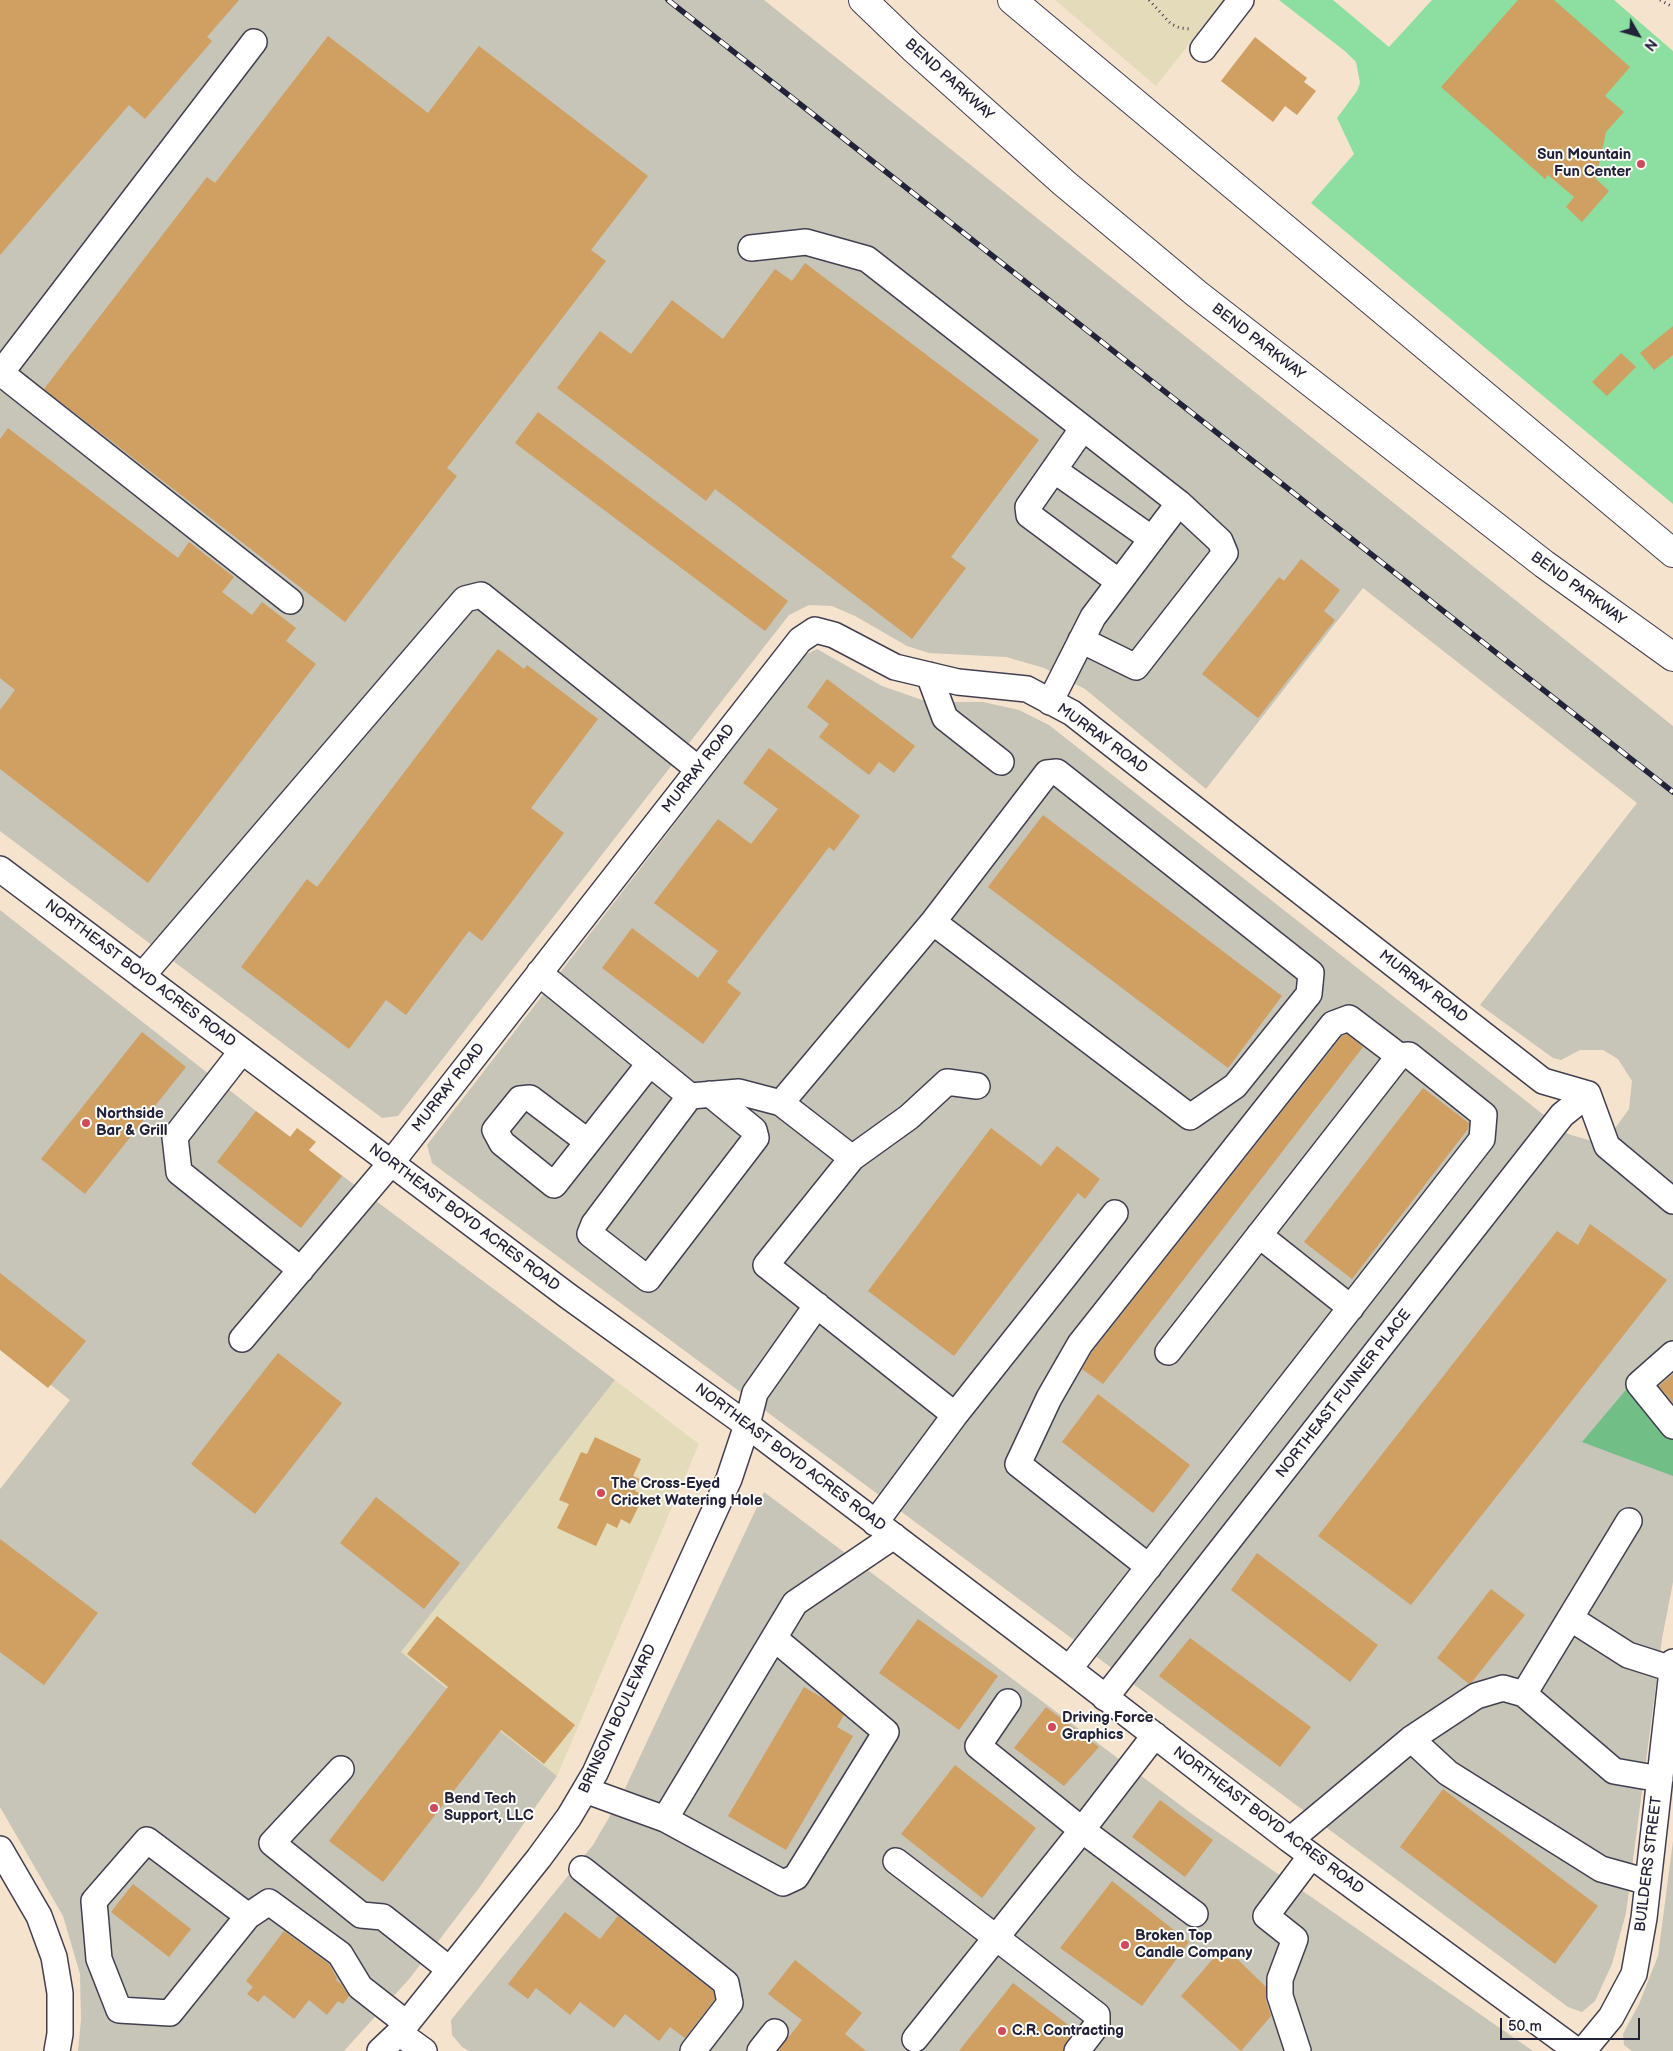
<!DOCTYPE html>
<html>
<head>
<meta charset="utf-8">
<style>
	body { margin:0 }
	#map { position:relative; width:1673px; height:2051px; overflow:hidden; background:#f6e3cd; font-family:"Balsamiq Sans",sans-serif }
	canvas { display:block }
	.north { position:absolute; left:1613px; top:10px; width:50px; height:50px; -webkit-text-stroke:4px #fdfcf7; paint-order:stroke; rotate:128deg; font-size:14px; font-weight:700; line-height:20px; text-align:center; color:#22223b }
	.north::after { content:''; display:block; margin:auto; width:18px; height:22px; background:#22223b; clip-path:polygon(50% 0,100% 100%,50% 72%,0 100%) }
	.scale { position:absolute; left:1500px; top:2018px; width:140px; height:22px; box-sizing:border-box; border:2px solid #22223b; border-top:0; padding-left:6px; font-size:15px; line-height:18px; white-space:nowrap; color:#22223b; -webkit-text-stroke:4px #fdfcf7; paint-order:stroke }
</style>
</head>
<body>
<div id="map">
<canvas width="1673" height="2051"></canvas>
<div class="north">N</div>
<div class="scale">50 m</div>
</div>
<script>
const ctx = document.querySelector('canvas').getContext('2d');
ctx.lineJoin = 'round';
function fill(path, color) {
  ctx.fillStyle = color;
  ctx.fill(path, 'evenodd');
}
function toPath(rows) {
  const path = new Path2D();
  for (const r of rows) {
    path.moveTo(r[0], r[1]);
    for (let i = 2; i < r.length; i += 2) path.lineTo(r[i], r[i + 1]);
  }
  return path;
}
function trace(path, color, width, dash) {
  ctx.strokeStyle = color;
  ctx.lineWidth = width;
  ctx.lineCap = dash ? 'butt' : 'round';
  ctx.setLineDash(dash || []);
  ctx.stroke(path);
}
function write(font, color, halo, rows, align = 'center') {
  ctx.font = font + ' "Balsamiq Sans",sans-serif';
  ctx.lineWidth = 4;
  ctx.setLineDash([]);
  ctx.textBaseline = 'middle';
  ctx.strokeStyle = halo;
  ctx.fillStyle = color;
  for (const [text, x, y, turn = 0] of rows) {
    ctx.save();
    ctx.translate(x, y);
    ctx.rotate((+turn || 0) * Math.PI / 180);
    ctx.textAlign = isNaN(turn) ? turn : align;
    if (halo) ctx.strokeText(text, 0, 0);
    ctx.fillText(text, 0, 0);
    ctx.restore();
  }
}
fill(toPath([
	[1055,0,1224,0,1156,86],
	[615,1380,699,1444,557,1776,401,1652]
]), '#e4dbba');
fill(toPath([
	[0,0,764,0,1673,726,1673,1582,1662,1639,1626,1913,1612,1964,1595,2001,1582,2012,1568,2007,432,1163,427,1145,805,655,817,649,882,686,928,702,983,702,1019,710,1049,725,1568,1134,1592,1141,1613,1131,1629,1109,1632,1081,1618,1059,1603,1050,1580,1050,1561,1060,1553,1058,1480,1005,1637,803,1363,588,1206,789,1085,689,1044,668,1006,657,929,653,907,646,855,616,832,606,809,605,789,615,398,1116,382,1118,0,831],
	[0,910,256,1111,615,1380,401,1652,557,1776,479,1888,410,1978,344,2051,78,2051,81,2020,80,1974,63,1916,0,1807,0,1489,70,1400,0,1345],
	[764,1492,1196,1817,1533,2051,469,2051,462,2047,452,2035,451,2020,593,1845,621,1797],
	[1673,1841,1673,2051,1632,2051,1624,2045,1623,2034,1639,2004,1658,1956]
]), '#c6c5b8');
fill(toPath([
	[1279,0,1333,0,1389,47,1432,0,1614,0,1673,51,1673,504,1311,203,1354,154,1337,118,1357,91,1360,83,1356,62,1346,52]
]), '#8cdfa1');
fill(toPath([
	[1630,1385,1673,1434,1673,1476,1582,1442]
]), '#71be87');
fill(toPath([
	[0,0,239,0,207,37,212,41,145,119,129,105,0,255],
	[1518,0,1554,0,1630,67,1605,96,1624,112,1606,132,1596,179,1609,191,1582,222,1566,207,1574,197,1548,175,1545,179,1441,87],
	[328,36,428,113,479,46,648,176,591,250,606,261,447,468,457,476,345,622,44,389,207,177,215,183],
	[1255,37,1307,78,1304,82,1316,91,1297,115,1285,106,1273,122,1221,81],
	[805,263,1039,440,951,557,966,568,912,639,715,489,706,501,557,388,600,331,631,354,672,300,723,339,775,269,792,281],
	[1673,326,1673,355,1654,370,1640,353],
	[1621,353,1636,367,1607,396,1592,382],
	[538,412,788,601,765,631,515,443],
	[8,428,178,558,189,542,234,577,222,592,252,615,262,602,296,628,286,641,316,664,148,883,0,769,0,710,15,690,0,678,0,439],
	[1301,559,1340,590,1324,611,1335,620,1258,718,1202,674,1279,577,1284,581],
	[498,649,524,669,527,665,598,719,531,808,564,833,482,941,469,931,406,1015,386,1000,349,1049,241,967,307,879,317,887],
	[827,679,915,746,894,773,879,762,869,775,819,737,829,724,807,707],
	[769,748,860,816,834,851,829,847,727,982,741,993,703,1044,602,968,632,928,698,978,718,951,654,903,718,819,751,844,778,809,743,783],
	[1043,815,1282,996,1228,1068,988,887],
	[142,1032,186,1067,85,1194,41,1159],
	[1347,1034,1363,1047,1103,1384,1082,1369,1092,1352,1342,1036],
	[1423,1088,1469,1123,1468,1129,1352,1279,1304,1242],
	[256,1111,290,1137,297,1128,316,1142,309,1150,342,1176,301,1228,217,1162],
	[991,1128,1041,1166,1057,1146,1100,1179,1085,1199,1078,1193,954,1356,868,1291],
	[1590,1224,1667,1280,1411,1605,1318,1536,1557,1231,1578,1245],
	[0,1273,86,1341,48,1388,0,1350],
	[278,1353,342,1403,255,1514,191,1464],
	[1673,1374,1673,1403,1659,1386],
	[1098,1394,1190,1465,1153,1513,1062,1442],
	[595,1437,641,1459,633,1476,640,1479,635,1491,644,1495,630,1524,621,1519,617,1528,607,1523,596,1546,557,1528,569,1504,559,1500,581,1452,587,1454],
	[376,1497,460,1563,424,1609,340,1543],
	[0,1539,98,1613,44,1685,0,1652],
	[1257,1553,1378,1645,1350,1682,1231,1590],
	[1491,1589,1525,1615,1472,1682,1469,1684,1437,1658],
	[437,1616,575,1725,544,1764,501,1730,383,1882,329,1841,448,1687,407,1654],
	[918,1619,998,1676,959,1730,879,1673],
	[1190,1638,1311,1727,1280,1767,1159,1676],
	[804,1687,826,1700,844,1715,837,1727,853,1736,786,1850,728,1816],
	[1046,1707,1099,1747,1064,1786,1014,1748],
	[955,1765,1036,1828,982,1898,901,1834],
	[1443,1789,1598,1906,1555,1964,1400,1847],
	[1160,1800,1213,1840,1185,1877,1132,1837],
	[1112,1881,1189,1942,1142,2006,1060,1948],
	[133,1884,191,1929,169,1957,111,1912],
	[565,1912,600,1939,618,1916,713,1991,715,1999,685,2038,670,2027,659,2041,625,2014,614,2028,580,2002,570,2015,536,1988,528,1999,508,1984],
	[284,1931,329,1964,337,1978,336,1980,341,1984,349,1996,343,2004,338,2001,327,2015,309,2000,294,2019,264,1995,258,2002,247,1994,253,1987,246,1981],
	[1224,1946,1266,1987,1266,2000,1271,2016,1241,2051,1181,1996],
	[795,1960,862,2013,845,2034,866,2051,778,2051,802,2020,768,1994],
	[1013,1983,1075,2030,1066,2042,1063,2051,959,2051]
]), '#d09f62');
const minor = toPath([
	[1203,49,1241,0],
	[751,248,806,242,867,259,1179,503,1093,617,1050,702],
	[1,373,290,601],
	[0,374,254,42],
	[1083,428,1028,507,1029,515,1119,582],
	[1054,470,1152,539],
	[1081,640,1136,667,1225,553,1220,541,1179,503],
	[929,675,945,718,1001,762],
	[0,869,568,1296,747,1425,1069,1669,1290,1840,1577,2051],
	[539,973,690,1096,739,1092,781,1103,933,922,1190,1117,1235,1086,1309,994,1311,973,1057,772,1047,773,933,922],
	[142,976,465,599,481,595,698,769],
	[242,1051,175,1137,179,1172,301,1270],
	[1588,1094,1607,1146,1673,1201],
	[690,1096,594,1224,590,1234,648,1279,756,1138,754,1130,710,1094],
	[781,1103,852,1158,766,1265,955,1415],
	[588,1142,530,1098,520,1099,495,1130,502,1143,554,1185,650,1063],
	[852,1158,909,1117,947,1082,977,1086],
	[1259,1235,1351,1308],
	[242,1339,391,1163,800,640,815,630,834,635,895,667,958,682,1027,689,1072,713,1543,1081,1588,1094],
	[1673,1354,1639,1384,1673,1426],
	[875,1523,955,1415,1115,1213],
	[1149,1567,1018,1464,1049,1398,1080,1344,1333,1024,1349,1018,1399,1056],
	[1570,1618,1628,1655,1672,1669],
	[774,1638,886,1732,796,1877,783,1883,665,1819,795,1603,894,1536],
	[1069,1669,1482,1139,1484,1115,1409,1055,1399,1056,1168,1352],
	[1524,1694,1629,1521],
	[1105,1698,1562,1115,1588,1094],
	[1155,1735,1082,1830,1195,1914],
	[1411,1739,1448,1773,1601,1869,1648,1882],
	[341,1769,272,1843,361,1915,383,1917,449,1969],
	[585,1790,665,1819],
	[1290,1840,1411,1739,1476,1696,1503,1688,1524,1694,1614,1771,1660,1779],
	[0,1849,39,1916,54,1957,60,1993,60,2034,57,2051],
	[896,1861,1097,2015,1097,2025,1077,2051],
	[582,1869,726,1983,730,2003,693,2051],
	[248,1916,170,2013,119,2010,99,1959,94,1901,147,1840,248,1916,269,1902,340,1954,360,1987,406,2023],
	[399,2033,424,2051],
	[915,2039,1082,1830,978,1746,1008,1702],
	[380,2051,399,2033,539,1858,569,1817,595,1773,729,1479,747,1425,755,1393,817,1305],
	[760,2051,775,2032],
	[1298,2051,1280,1996,1280,1979,1295,1939,1266,1916,1311,1856],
	[1583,2051,1611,2017,1634,1974,1644,1918,1673,1662]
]);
const highway = toPath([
	[863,0,913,48,1064,183,1197,294,1544,564,1673,657],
	[1012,0,1673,553]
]);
trace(minor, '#423f51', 28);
trace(highway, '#423f51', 30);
trace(toPath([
	[1149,0,1171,24,1180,28,1192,29],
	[1660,0,1673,7]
]), '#423f51', 3, [1, 4]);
trace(minor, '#fff', 25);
trace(highway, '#fff', 28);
const rail = toPath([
	[668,0,1673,792]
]);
trace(rail, '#22223b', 5.5);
trace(rail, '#fdfcf7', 4, [11]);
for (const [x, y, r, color] of [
	[1641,164,5,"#d1495b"],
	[86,1123,5,"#d1495b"],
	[601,1493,5,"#d1495b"],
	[1052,1727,5,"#d1495b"],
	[434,1808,5,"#d1495b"],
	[1125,1945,5,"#d1495b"],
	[1002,2031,5,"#d1495b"]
]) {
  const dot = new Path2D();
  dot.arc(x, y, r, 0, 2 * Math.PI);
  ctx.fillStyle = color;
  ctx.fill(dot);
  trace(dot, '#fdfcf7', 2);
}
write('15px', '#22223b', '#fdfcf7', [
	["BEND PARKWAY",949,80,42],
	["BEND PARKWAY",1258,342,38],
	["BEND PARKWAY",1578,589,36],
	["MURRAY ROAD",1102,739,36],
	["MURRAY ROAD",699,769,-52],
	["NORTHEAST BOYD ACRES ROAD",140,974,37],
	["MURRAY ROAD",1423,987,38],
	["MURRAY ROAD",449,1088,-52],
	["NORTHEAST BOYD ACRES ROAD",464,1218,37],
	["NORTHEAST FUNNER PLACE",1344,1394,-52],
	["NORTHEAST BOYD ACRES ROAD",790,1458,37],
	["BRINSON BOULEVARD",618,1719,-65],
	["NORTHEAST BOYD ACRES ROAD",1268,1821,37],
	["BUILDERS STREET",1649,1864,-83]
]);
write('bold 15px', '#22223b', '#fdfcf7', [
	["Sun Mountain",1631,155,"right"],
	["Fun Center",1631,172,"right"],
	["Northside",96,1114],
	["Bar & Grill",96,1131],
	["The Cross-Eyed",611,1484],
	["Cricket Watering Hole",611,1501],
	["Driving Force",1062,1718],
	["Graphics",1062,1735],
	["Bend Tech",444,1799],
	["Support, LLC",444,1816],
	["Broken Top",1135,1936],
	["Candle Company",1135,1953],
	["C.R. Contracting",1012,2031]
], 'left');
</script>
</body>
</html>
